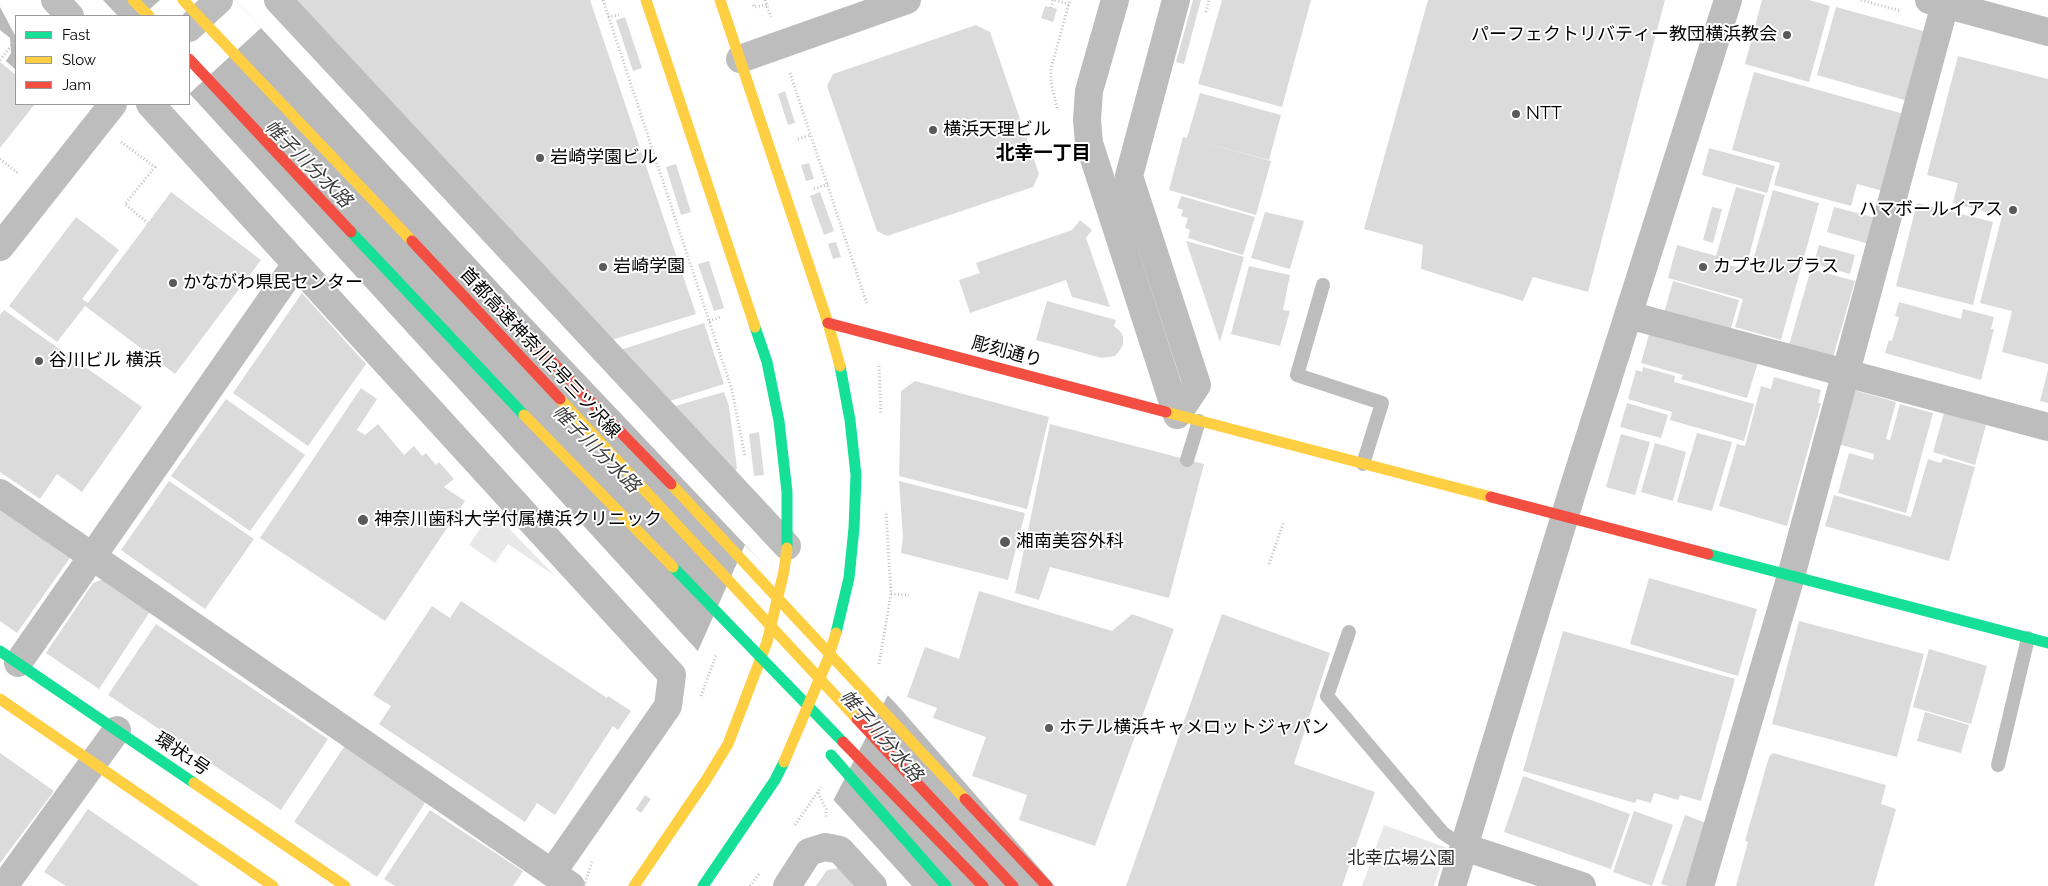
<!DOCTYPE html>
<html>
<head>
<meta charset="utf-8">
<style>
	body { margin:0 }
	#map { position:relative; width:2048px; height:886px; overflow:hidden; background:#fff; font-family:Raleway,sans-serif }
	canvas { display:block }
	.legend { position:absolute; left:15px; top:15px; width:175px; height:90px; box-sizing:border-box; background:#fff; border:1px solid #999; margin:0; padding:6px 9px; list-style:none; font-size:15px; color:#000 }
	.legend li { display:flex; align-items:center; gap:10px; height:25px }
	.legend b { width:25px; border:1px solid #999 }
</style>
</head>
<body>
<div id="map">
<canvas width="2048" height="886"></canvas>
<ul class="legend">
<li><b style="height:6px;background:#16e098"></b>Fast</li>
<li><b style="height:6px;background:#ffcf43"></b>Slow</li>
<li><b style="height:6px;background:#f24e42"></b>Jam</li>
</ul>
</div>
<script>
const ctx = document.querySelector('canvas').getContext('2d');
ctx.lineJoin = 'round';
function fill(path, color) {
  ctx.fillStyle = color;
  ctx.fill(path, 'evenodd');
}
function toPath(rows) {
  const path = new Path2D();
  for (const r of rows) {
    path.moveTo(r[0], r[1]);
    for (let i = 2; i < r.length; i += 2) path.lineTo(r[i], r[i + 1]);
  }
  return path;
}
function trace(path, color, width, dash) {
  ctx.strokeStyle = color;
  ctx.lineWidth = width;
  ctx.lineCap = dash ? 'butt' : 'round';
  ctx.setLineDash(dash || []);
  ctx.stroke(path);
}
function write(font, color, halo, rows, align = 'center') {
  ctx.font = font + ' Raleway,"Noto Sans JP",sans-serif';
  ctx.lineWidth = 4;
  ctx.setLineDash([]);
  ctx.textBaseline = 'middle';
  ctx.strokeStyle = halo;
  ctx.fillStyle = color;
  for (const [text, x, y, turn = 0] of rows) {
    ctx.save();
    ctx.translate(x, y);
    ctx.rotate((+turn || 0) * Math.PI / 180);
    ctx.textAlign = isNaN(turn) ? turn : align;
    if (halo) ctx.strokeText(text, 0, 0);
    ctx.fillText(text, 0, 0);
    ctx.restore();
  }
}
fill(toPath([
	[492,511,555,576,508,544,495,563,469,545],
	[1384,825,1447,848,1434,886,1362,886]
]), '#e8e8e8');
fill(toPath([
	[103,0,235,0,514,301,898,706,1055,886,912,886,189,93,189,16,118,16],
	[0,7,16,37,16,70,6,61,11,53,10,38,0,30]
]), '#bababa');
fill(toPath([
	[160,0,235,0,261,28,189,94,189,16,142,16],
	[745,545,889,693,833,801,697,653]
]), '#fff');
fill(toPath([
	[293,0,590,0,696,314,608,341],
	[1193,0,1201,0,1184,64,1176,62],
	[1222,0,1311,0,1282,107,1198,84],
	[1428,0,1665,0,1588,292,1533,277,1523,301,1421,269,1423,245,1364,229],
	[1762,0,1809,0,1830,6,1809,82,1745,64],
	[1045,6,1057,9,1053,22,1041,18],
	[1836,7,1927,32,1908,101,1817,75],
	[625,17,642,68,633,71,616,20],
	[976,25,990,32,1039,174,1033,187,887,236,877,231,827,86,833,74],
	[1958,56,2048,79,2048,364,2002,352,2012,311,1980,303,2002,216,1953,203,1958,183,1927,175],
	[0,62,16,75,16,104,35,104,0,148],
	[1754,72,1904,114,1883,191,1857,184,1851,206,1774,185,1780,163,1732,150],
	[785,91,795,123,788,125,778,94],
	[1200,93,1281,115,1269,160,1194,140,1271,161,1256,215,1169,190,1183,137,1187,138],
	[1709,148,1775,166,1767,193,1702,175],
	[809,163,814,179,806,181,801,165],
	[676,164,691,212,681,215,666,167],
	[1736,187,1765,195,1747,264,1720,257,1719,262,1750,271,1773,190,1819,203,1781,340,1735,327,1743,299,1668,278,1677,245,1716,256],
	[171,192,261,260,175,374,85,306,57,342,9,306,76,217,119,250,82,299,88,303],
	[820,192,834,231,824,235,810,196],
	[1181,196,1255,217,1243,255,1188,238,1190,230,1185,228,1188,218,1181,216,1183,210,1177,208],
	[1917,203,1993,222,1973,305,1896,286],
	[1712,207,1722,209,1713,243,1703,240],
	[1834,207,1876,218,1869,244,1827,232],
	[1265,212,1304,221,1290,269,1251,258],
	[1080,220,1092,230,1086,238,1110,307,1072,297,1066,280,970,313,959,280,980,273,976,263,1072,230],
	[1186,241,1244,257,1220,342],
	[836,242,841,257,833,259,828,244],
	[1819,245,1855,255,1850,274,1814,264],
	[709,261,724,308,714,311,698,264],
	[1249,266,1290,275,1283,310,1290,311,1280,346,1231,334],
	[1811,269,1855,281,1833,357,1789,345],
	[1673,281,1739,300,1729,335,1663,317],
	[302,293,366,364,308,446,233,393],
	[1047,301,1116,320,1114,326,1121,332,1123,337,1123,344,1120,350,1115,356,1102,358,1036,340],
	[1899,302,1961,319,1963,309,1994,317,1991,329,1994,329,1981,380,1885,353,1889,340,1892,341,1899,317,1895,316],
	[4,310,142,407,82,492,57,474,40,499,0,472,0,315],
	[704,323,724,384,664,403,614,352],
	[1650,331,1758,362,1747,398,1681,379,1683,375,1641,363],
	[1643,367,1675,376,1674,382,1754,404,1744,441,1670,420,1672,412,1628,399,1636,370,1642,372],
	[2048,370,2048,403,2040,401],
	[1774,377,1821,390,1818,403,1821,403,1787,526,1719,506,1737,444,1745,446,1761,386,1771,389],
	[915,381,1049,417,1027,509,899,476,901,391],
	[361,388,377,399,357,430,365,435,378,424,404,455,414,446,422,456,426,453,436,465,439,462,454,479,444,487,465,501,385,621,260,538],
	[1854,390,1896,402,1886,439,1890,440,1900,404,1933,413,1906,513,1838,493,1849,453,1873,460,1874,454,1838,444],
	[724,392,729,406,737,468,733,475,661,410],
	[226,399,305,455,250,531,171,476],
	[1627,403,1668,415,1661,438,1620,427],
	[1944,413,1986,425,1975,465,1933,452],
	[1050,424,1204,464,1169,598,1050,567,1039,600,1015,593],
	[759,432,764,475,754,476,749,434],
	[1697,433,1732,442,1712,511,1677,502],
	[1621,434,1650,442,1635,495,1606,487],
	[1655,443,1686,452,1673,501,1641,492],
	[1943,458,1975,467,1949,561,1825,526,1834,495,1911,517,1928,459,1941,463],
	[169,481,254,539,205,609,121,550],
	[899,481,1025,513,1008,580,901,553,903,537],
	[0,509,70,558,17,633,0,621],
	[1649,578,1757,609,1738,676,1630,644],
	[104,579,151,610,99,689,46,653,93,583],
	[979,591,1112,631,1132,614,1174,629,1095,846,1019,820,1027,795,972,776,986,737,933,718,937,708,907,697,925,647,959,659],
	[461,601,607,698,608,696,631,711,618,730,613,726,555,815,537,803,525,822,379,724,391,706,373,695,432,606,450,618],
	[1222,614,1330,653,1294,764,1375,792,1342,886,1126,886],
	[1799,621,1924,654,1897,757,1772,724],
	[156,624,328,739,281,810,108,695],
	[1563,631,1735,679,1701,801,1680,795,1678,800,1654,793,1651,803,1637,799,1635,803,1523,771],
	[1929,649,1987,666,1971,724,1913,707],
	[1925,712,1969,725,1961,753,1917,741],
	[346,744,428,798,377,877,294,822],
	[0,753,54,791,0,863],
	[1773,753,1886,785,1881,804,1896,809,1874,886,1736,886,1748,842,1745,841,1769,757],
	[1523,776,1630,814,1611,869,1504,832],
	[645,795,651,799,641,813,636,809],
	[88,809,200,886,66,886,44,872],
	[430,810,523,871,513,886,395,886,384,879],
	[1634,811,1673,825,1652,886,1613,872],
	[1685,815,1714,826,1693,886,1668,886,1661,884],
	[840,868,856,886,816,886,827,870]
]), '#dbdbdb');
trace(toPath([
	[603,0,732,390,745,457],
	[765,0,771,17],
	[1861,0,1901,11],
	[753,5,754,7,767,5],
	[1051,8,1053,0],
	[1206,12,1209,0],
	[608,17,619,15],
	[0,60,16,40],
	[790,73,867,304],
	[1057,108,1051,82,1051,68,1070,0],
	[798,139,811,135],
	[121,142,155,167,125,204,148,223],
	[0,159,19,174],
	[814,189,828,184],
	[709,321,721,317],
	[879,366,881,415],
	[1269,564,1284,521],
	[891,594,909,595],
	[879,664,891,594,886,511],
	[701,696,716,655],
	[818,793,826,809,826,819],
	[795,825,821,787],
	[750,886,759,874]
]), '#c2c2c2', 3, [1, 2.5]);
trace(toPath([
	[1323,285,1297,375,1382,403,1363,464],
	[1187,460,1199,421],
	[1349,632,1327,696,1443,833,1464,847],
	[1998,765,2028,638]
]), '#bdbdbd', 14);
trace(toPath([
	[55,0,70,16],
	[278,0,787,546],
	[1115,0,1089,91,1087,120,1089,143,1177,415],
	[1176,0,1129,176,1197,385,1177,415],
	[1929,0,2048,32],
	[189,28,219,0],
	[740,59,907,0],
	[150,104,672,675,668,706,552,873],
	[0,247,113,104],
	[1628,315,2048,427],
	[0,493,571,886],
	[18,663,296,264],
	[1464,847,1582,886],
	[4,886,117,730],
	[787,886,809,852,825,847,840,850,873,886],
	[1452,886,1574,486,1728,0],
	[1700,886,1791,576,1945,4]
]), '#bdbdbd', 28);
trace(toPath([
	[755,327,767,362,779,421,787,492,787,548],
	[1708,554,2048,643],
	[836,633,849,578,854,528,856,475,850,420,840,366],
	[0,651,194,783],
	[703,886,775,780,784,762]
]), '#16e098', 11);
trace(toPath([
	[133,0,149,16],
	[646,0,755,327],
	[720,0,828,323,840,366],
	[1166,412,1491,497],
	[0,699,273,886],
	[194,783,345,886],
	[634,886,706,780,728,744,767,642,784,571,787,548]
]), '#ffcf43', 11);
trace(toPath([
	[828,323,1166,412],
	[1491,497,1708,554]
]), '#f24e42', 11);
trace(toPath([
	[1055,0,1069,4],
	[584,886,592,862]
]), '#c2c2c2', 3, [1, 2.5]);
trace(toPath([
	[351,232,524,415],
	[673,567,843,742],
	[831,755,946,886]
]), '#16e098', 11);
trace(toPath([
	[183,0,412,241],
	[560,399,857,719],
	[524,415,673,567],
	[671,484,965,799],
	[784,762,828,659,836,633]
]), '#ffcf43', 11);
trace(toPath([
	[189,59,351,232],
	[412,241,560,399],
	[492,304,530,339,671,484],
	[857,719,1013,886],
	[843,742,983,886],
	[965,799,1047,886]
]), '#f24e42', 11);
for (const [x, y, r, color] of [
	[1787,35,5,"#595959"],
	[1516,114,5,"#595959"],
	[933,130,5,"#595959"],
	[540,158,5,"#595959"],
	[2013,210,5,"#595959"],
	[603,267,5,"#595959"],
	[1703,267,5,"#595959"],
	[173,283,5,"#595959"],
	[39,361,5,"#595959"],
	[363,520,6,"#595959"],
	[1005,542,6,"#595959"],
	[1049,728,5,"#595959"]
]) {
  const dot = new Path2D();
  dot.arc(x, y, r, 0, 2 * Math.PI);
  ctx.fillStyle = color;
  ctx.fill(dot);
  trace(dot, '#fff', 2);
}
write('18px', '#000', '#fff', [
	["パーフェクトリバティー教団横浜教会",1777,35,"right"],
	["NTT",1526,114],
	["横浜天理ビル",943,130],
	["岩崎学園ビル",550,158],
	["ハマボールイアス",2003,210,"right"],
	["岩崎学園",613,267],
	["カプセルプラス",1713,267],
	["かながわ県民センター",183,283],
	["谷川ビル 横浜",49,361],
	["神奈川歯科大学付属横浜クリニック",374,520],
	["湘南美容外科",1016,542],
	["ホテル横浜キャメロットジャパン",1059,728]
], 'left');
write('18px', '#000', '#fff', [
	["彫刻通り",1007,352,15],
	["首都高速神奈川2号三ツ沢線",540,353,47],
	["環状1号",182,754,34]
]);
write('18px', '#2c2c2c', '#fff', [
	["北幸広場公園",1401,859]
]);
write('bold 19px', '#000', '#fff', [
	["北幸一丁目",1043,153]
]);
write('italic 19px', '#3d3d3d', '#fff', [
	["帷子川分水路",308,164,45],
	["帷子川分水路",596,449,45],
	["帷子川分水路",881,736,49]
]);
</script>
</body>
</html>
